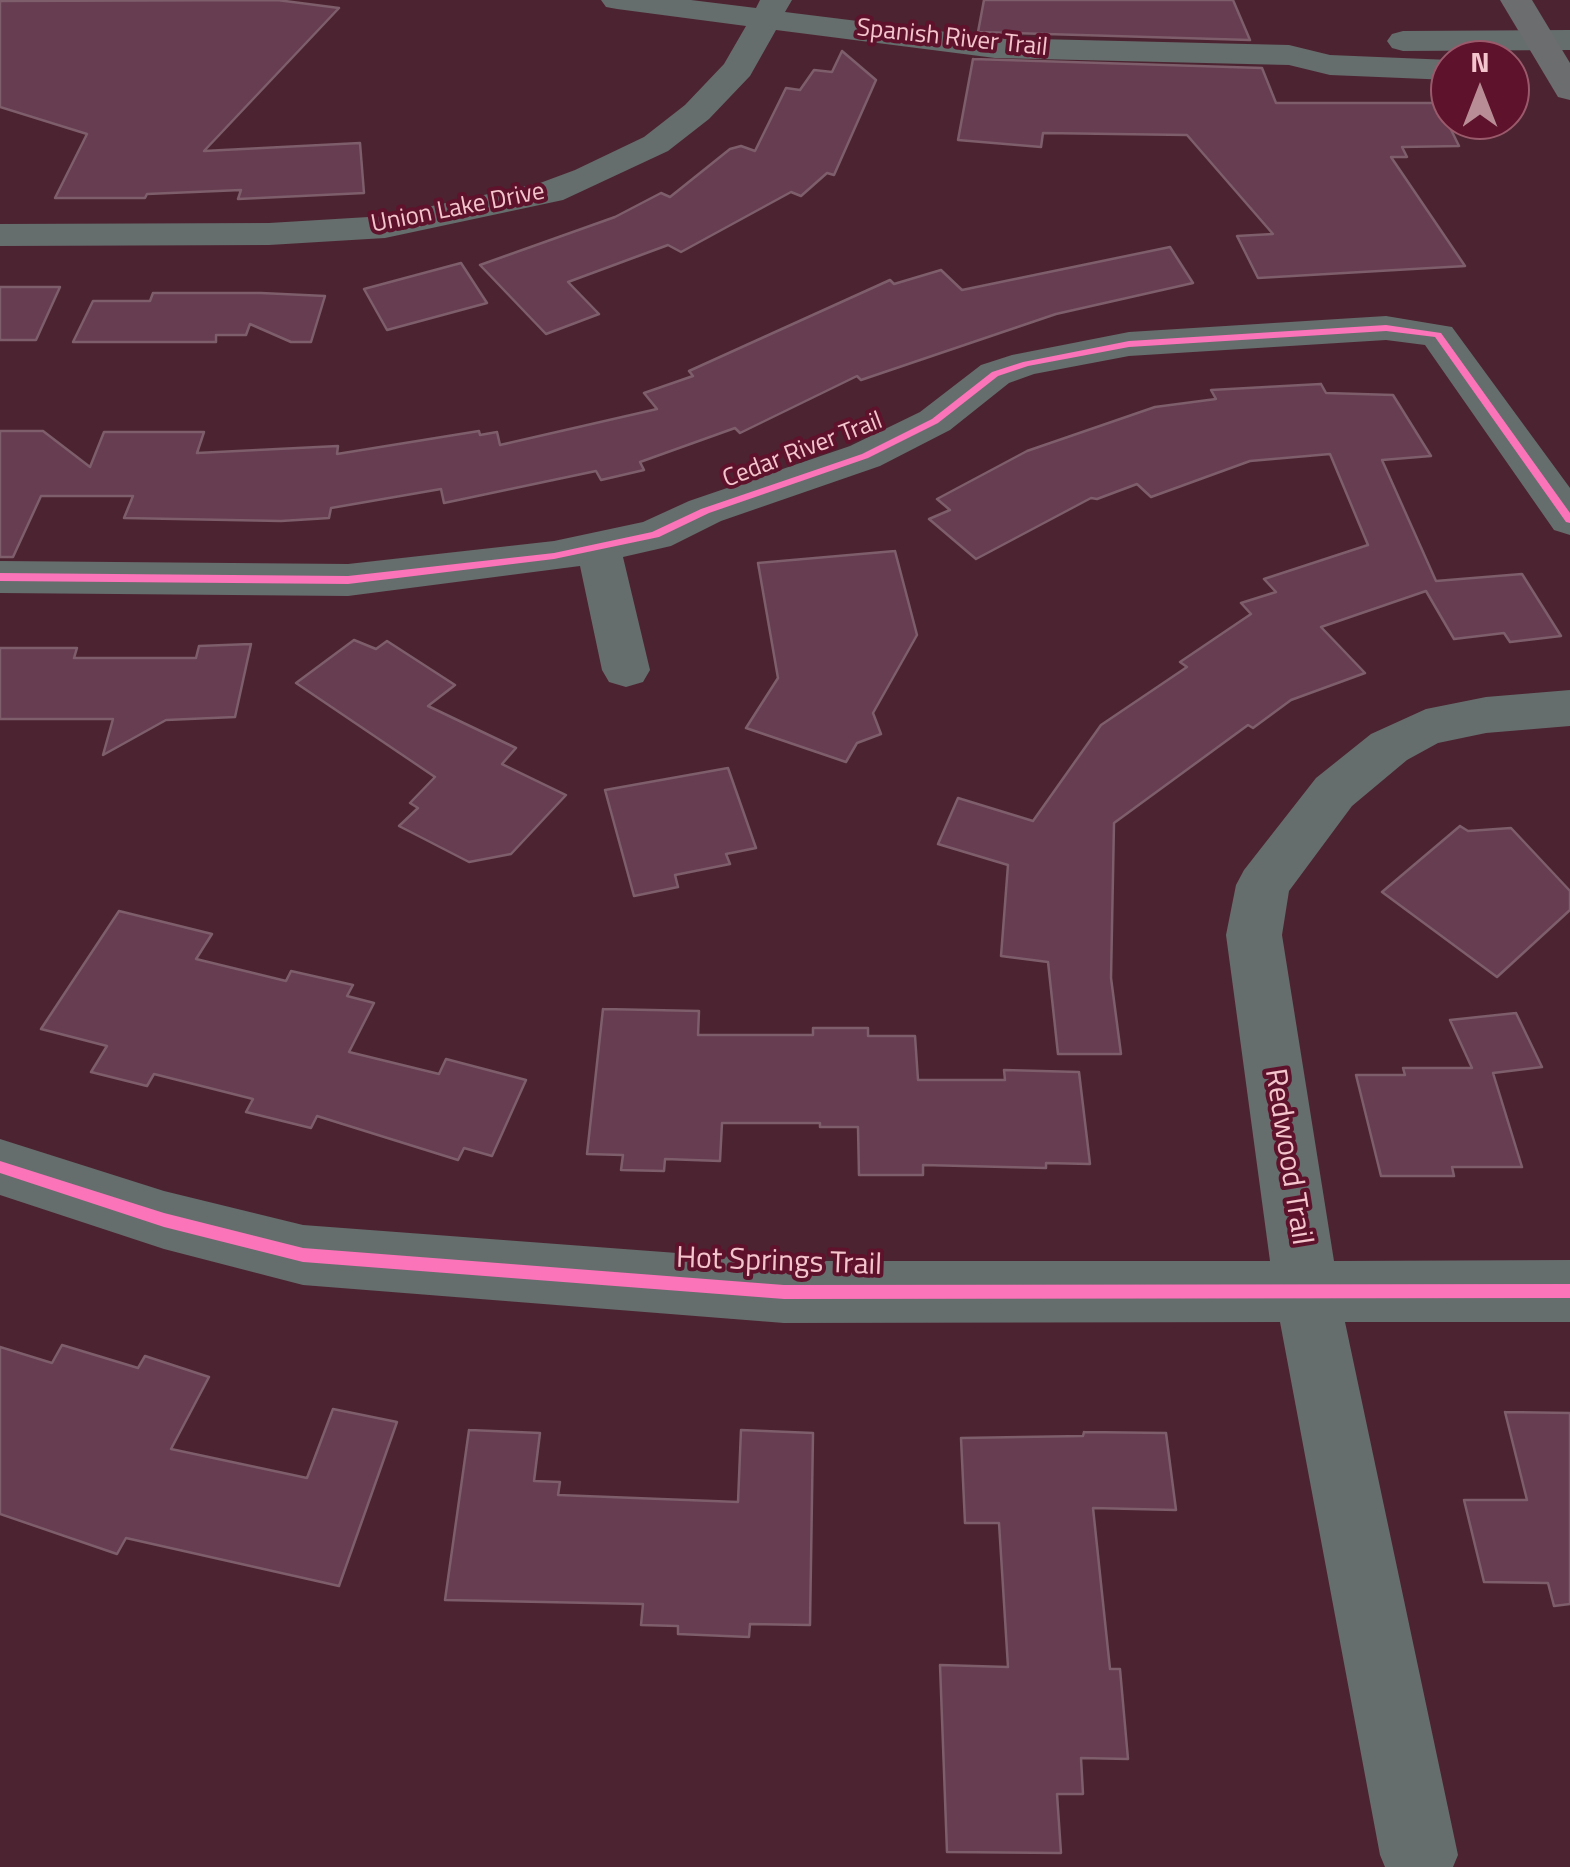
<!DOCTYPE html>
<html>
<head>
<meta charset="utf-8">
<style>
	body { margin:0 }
	#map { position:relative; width:1570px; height:1867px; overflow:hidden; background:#4c2431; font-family:"Titillium Web",sans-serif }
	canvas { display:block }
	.north { position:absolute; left:1430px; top:40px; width:100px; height:100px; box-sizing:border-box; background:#5e122b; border:2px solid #9a5a6c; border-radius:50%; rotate:0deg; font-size:28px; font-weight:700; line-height:40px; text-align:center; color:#f4c5cd }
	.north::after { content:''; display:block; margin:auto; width:35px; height:45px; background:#b98d96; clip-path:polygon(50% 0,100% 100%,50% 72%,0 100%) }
</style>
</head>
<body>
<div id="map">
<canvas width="1570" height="1867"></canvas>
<div class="north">N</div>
</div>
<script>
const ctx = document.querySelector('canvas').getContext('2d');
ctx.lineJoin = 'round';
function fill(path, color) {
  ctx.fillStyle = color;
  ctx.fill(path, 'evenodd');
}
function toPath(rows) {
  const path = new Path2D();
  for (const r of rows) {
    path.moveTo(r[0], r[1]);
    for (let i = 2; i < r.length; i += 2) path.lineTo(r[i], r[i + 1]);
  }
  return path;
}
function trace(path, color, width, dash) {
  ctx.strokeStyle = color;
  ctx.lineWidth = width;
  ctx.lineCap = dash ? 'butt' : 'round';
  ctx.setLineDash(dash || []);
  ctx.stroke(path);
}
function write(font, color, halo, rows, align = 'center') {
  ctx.font = font + ' "Titillium Web",sans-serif';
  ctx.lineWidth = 8;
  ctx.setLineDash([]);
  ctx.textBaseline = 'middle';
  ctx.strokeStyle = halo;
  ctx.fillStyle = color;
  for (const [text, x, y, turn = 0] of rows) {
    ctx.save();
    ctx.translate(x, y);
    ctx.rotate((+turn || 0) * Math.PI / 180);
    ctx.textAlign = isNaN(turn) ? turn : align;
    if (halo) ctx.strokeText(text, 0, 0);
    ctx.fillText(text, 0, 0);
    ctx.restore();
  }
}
const building = toPath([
	[277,0,339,8,204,151,360,143,364,193,238,199,241,190,147,194,145,198,55,198,87,134,0,107,0,1,277,0],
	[984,0,1233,0,1250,40,978,32,984,0],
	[842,51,876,80,834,175,827,173,801,196,791,192,681,252,668,245,568,282,599,314,546,334,480,265,615,217,661,193,670,197,730,149,741,146,755,151,786,88,800,90,814,70,832,72,842,51],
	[973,59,1262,68,1276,103,1438,103,1459,146,1402,147,1407,157,1391,157,1465,266,1258,278,1237,236,1273,234,1187,135,1043,133,1041,147,958,140,973,59],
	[1170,247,1193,283,1056,314,861,380,857,376,740,433,735,428,640,462,644,470,601,480,596,471,444,503,441,489,331,508,329,518,281,521,124,518,133,496,41,496,13,557,0,557,0,431,43,431,90,467,104,432,204,432,197,453,338,446,337,454,479,431,480,435,497,432,500,445,657,409,644,393,693,376,689,371,890,280,894,284,941,270,962,290,1170,247],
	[461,263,487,303,387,330,364,289,461,263],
	[0,287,60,287,36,340,0,340,0,287],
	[153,293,261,293,325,296,311,342,291,342,250,324,246,335,216,335,216,342,73,342,93,301,150,301,153,293],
	[1321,384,1326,393,1393,395,1431,456,1382,460,1436,581,1522,574,1561,636,1510,642,1504,633,1454,639,1426,591,1321,627,1365,673,1291,700,1253,728,1248,725,1114,823,1111,978,1121,1054,1058,1054,1048,962,1001,956,1008,865,938,844,958,798,1033,821,1101,725,1187,667,1180,662,1251,614,1241,603,1276,592,1264,579,1368,545,1330,454,1250,461,1151,497,1137,484,1097,499,1091,498,976,559,929,519,950,510,937,499,1027,451,1155,407,1216,399,1211,390,1321,384],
	[895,551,917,635,873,713,881,734,857,743,846,762,746,728,778,678,758,563,895,551],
	[354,640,376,649,387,641,455,685,428,706,516,748,502,764,566,795,511,854,469,862,399,826,418,808,410,803,435,777,296,683,354,640],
	[251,644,235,717,166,720,103,755,113,719,0,719,0,648,77,648,74,658,196,658,199,646,251,644],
	[728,768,756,848,726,854,730,864,675,875,678,887,634,896,605,790,728,768],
	[1460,826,1468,831,1511,828,1570,891,1570,910,1497,977,1382,892,1460,826],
	[119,911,212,934,196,959,286,981,291,971,353,985,347,996,374,1003,349,1052,439,1074,446,1059,526,1080,492,1156,464,1148,458,1160,317,1116,311,1128,246,1112,253,1099,154,1074,147,1086,91,1072,107,1046,41,1029,119,911],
	[603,1009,699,1011,698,1035,813,1035,813,1028,868,1028,868,1036,915,1036,918,1080,1005,1080,1004,1070,1079,1072,1090,1164,1046,1163,1046,1168,923,1165,923,1175,859,1175,858,1127,820,1127,820,1123,722,1123,720,1161,665,1159,664,1171,621,1170,623,1155,587,1154,603,1009],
	[1516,1013,1542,1067,1493,1073,1522,1167,1452,1167,1454,1176,1381,1176,1356,1075,1405,1075,1403,1068,1472,1068,1450,1020,1516,1013],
	[62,1345,138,1368,145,1356,209,1377,171,1449,307,1478,333,1409,397,1422,339,1586,126,1538,117,1554,0,1514,0,1347,52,1363,62,1345],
	[1505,1412,1570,1413,1570,1604,1554,1606,1548,1583,1484,1582,1464,1500,1527,1500,1505,1412],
	[469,1430,540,1433,534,1481,560,1482,558,1495,738,1502,741,1430,813,1433,810,1625,750,1624,749,1637,678,1634,678,1626,641,1625,643,1604,445,1600,469,1430],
	[1084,1432,1166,1433,1176,1510,1093,1508,1110,1669,1120,1669,1128,1759,1081,1758,1083,1794,1057,1794,1061,1853,947,1852,940,1665,1008,1667,999,1523,965,1523,961,1438,1083,1436,1084,1432]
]);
fill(building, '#663d51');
trace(building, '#7e5e6b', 2.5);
fill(toPath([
	[601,0,691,0,756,8,760,0,792,0,785,12,995,38,1289,45,1330,55,1450,60,1450,80,1330,75,1289,65,995,58,776,30,750,76,709,119,668,151,563,200,385,238,269,245,0,246,0,224,269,223,385,216,540,183,575,170,644,137,685,105,724,64,746,26,617,9,606,7,601,0],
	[1570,30,1570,50,1403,51,1392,48,1387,41,1392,34,1403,31,1570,30],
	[1386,316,1452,327,1570,488,1570,535,1554,530,1425,345,1386,340,1129,356,1034,374,1009,383,950,430,880,466,721,521,671,546,623,557,650,670,643,682,626,687,609,682,602,670,580,566,348,596,0,593,0,561,348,564,554,541,643,522,689,501,850,446,920,412,981,365,1012,355,1129,332,1386,316],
	[1570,690,1570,726,1486,733,1438,743,1407,760,1352,806,1289,891,1282,935,1334,1261,1570,1260,1570,1322,1345,1322,1458,1855,1453,1867,1385,1867,1380,1855,1280,1322,784,1323,303,1285,164,1249,0,1195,0,1139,164,1191,303,1225,784,1261,1270,1261,1226,935,1236,885,1244,870,1316,778,1371,734,1426,709,1486,697,1570,690]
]), '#666d6d');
fill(toPath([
	[1500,0,1532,0,1570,63,1570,100,1558,97,1500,0]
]), '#6b6d6f');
fill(toPath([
	[1386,325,1441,333,1570,513,1570,523,1566,522,1435,337,1386,331,1129,347,1028,366,998,376,938,423,868,458,709,513,659,537,554,559,348,584,0,581,0,573,348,576,554,553,652,532,701,509,862,454,932,419,992,372,1023,362,1129,341,1386,325],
	[0,1161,164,1213,303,1248,784,1285,1570,1284,1570,1298,784,1299,303,1262,164,1227,0,1173,0,1161]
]), '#fb73b8');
write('25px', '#f4c5cd', '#5e122b', [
	["Spanish River Trail",952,39,6],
	["Union Lake Drive",458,209,-11],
	["Cedar River Trail",803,451,-21]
]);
write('30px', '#f4c5cd', '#5e122b', [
	["Redwood Trail",1287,1157,81],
	["Hot Springs Trail",779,1263,2]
]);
</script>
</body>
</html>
